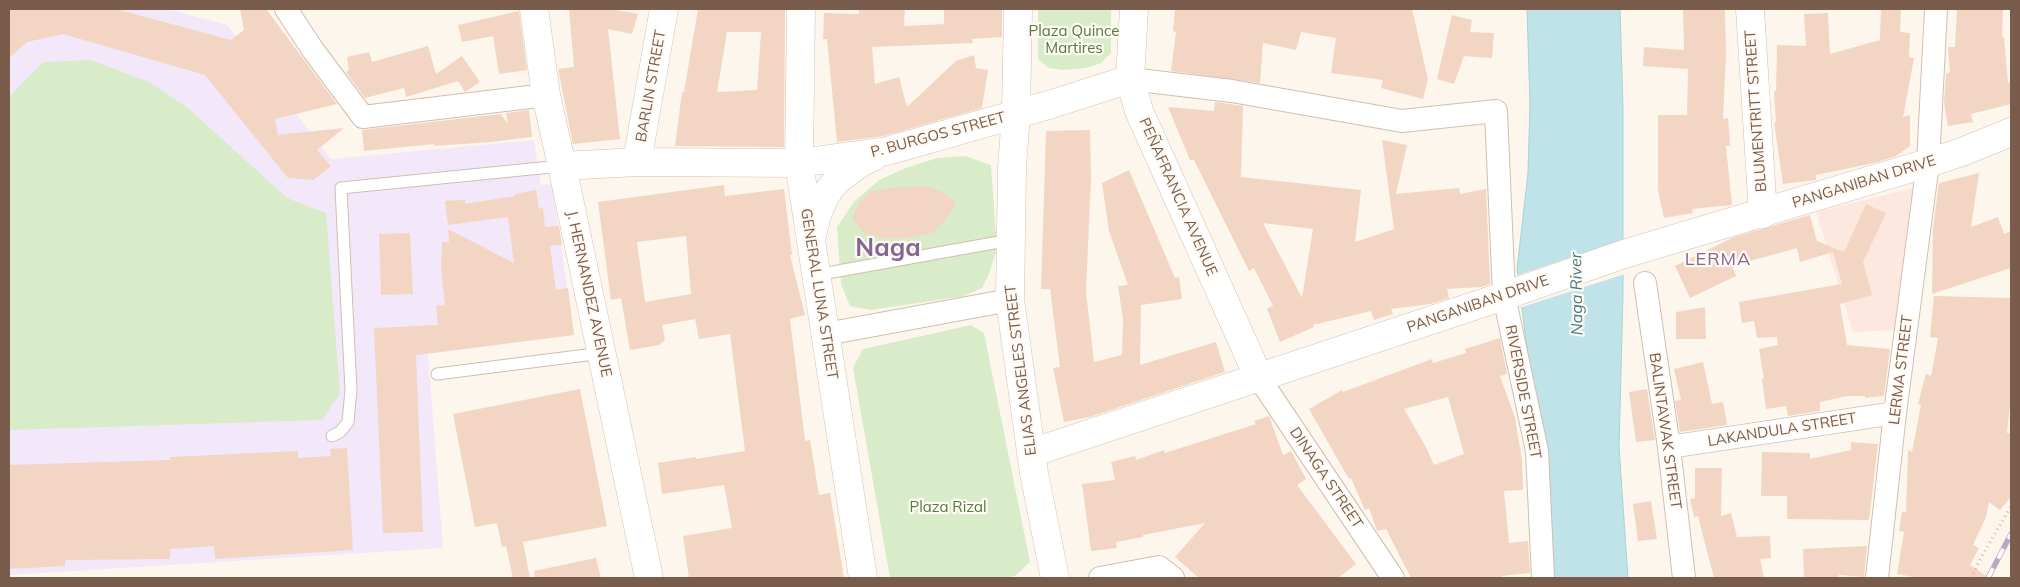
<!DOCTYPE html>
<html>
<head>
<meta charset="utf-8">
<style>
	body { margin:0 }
	#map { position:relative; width:2020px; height:587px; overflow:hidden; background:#fdf6ec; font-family:Mulish,sans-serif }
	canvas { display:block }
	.frame { position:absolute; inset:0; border:10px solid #7a5c4d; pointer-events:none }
</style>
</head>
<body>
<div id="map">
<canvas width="2020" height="587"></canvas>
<div class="frame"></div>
</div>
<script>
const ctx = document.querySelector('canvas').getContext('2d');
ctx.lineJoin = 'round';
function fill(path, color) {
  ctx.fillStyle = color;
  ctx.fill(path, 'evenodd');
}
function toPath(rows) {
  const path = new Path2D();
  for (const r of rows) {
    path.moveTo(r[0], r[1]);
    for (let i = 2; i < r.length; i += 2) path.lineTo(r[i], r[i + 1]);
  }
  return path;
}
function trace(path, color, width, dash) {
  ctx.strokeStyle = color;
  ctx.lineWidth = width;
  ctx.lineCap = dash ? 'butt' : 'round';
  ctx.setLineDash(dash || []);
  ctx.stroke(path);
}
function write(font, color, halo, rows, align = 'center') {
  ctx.font = font + ' Mulish,sans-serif';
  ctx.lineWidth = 4.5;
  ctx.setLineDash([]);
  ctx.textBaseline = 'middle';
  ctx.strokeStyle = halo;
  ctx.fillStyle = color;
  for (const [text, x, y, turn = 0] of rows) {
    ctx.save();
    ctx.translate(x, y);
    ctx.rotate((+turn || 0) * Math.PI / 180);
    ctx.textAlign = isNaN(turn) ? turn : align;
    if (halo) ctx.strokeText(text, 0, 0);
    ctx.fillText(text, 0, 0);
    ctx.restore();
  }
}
fill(toPath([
	[1913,188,1903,330,1853,332,1816,212]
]), '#fde8e0');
fill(toPath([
	[9,9,168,9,227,25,331,159,534,140,541,185,552,184,574,335,428,354,443,548,9,575]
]), '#f3e8fa');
fill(toPath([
	[1038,9,1111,9,1111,53,1101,63,1086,68,1063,70,1049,68,1038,59],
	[91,60,149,82,189,109,287,198,326,213,340,393,322,420,9,430,9,97,43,62],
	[965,156,991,165,997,249,989,274,982,288,964,296,871,310,850,306,841,284,837,227,854,202,879,180,906,168,937,158],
	[971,325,984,333,1030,562,1015,576,1001,578,890,578,853,368,863,349]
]), '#d8ecc9');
const water = toPath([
	[1527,9,1620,9,1623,107,1623,294,1619,447,1628,578,1552,578,1550,531,1517,269,1528,173,1530,104,1527,9]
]);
fill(water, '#bfe3e8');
trace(water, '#a5d3da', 1);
fill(toPath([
	[1620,241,1625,256,1625,274,1519,308,1515,276]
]), '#fdf6ec');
fill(toPath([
	[9,9,116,9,231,40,244,30,240,9,266,9,337,104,275,119,278,135,344,128,317,150,331,166,313,180,288,178,205,75,63,34,27,42,9,58],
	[569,9,611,9,638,14,632,34,608,29,620,139,573,144,558,69,574,67],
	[698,9,785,9,784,147,675,146,682,92,684,92],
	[727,32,761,32,757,90,717,92],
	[859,9,905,9,904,26,944,24,944,9,1002,9,1002,37,972,39,973,43,872,47,875,84,899,77,907,107,956,61,974,55,976,68,988,70,982,108,884,136,837,142,827,39,823,39,824,13,859,14],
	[1175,9,1412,9,1428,79,1423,99,1381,88,1383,80,1331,73,1336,38,1301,32,1296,50,1263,43,1260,83,1171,71,1176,32,1173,31],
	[1683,9,1725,9,1726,54,1723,119,1728,118,1730,146,1726,146,1732,205,1692,209,1693,213,1664,218,1658,190,1658,115,1687,115,1688,69,1643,66,1644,47,1684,50],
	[1881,9,1901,9,1900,32,1910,33,1909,57,1914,58,1903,117,1910,115,1910,146,1896,156,1874,163,1816,175,1816,180,1783,184,1774,122,1776,122,1774,91,1776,91,1777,45,1806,46,1804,14,1828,13,1830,54,1880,40],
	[1957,9,2003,9,2002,37,2004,37,2008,83,2011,82,2011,104,1971,114,1973,122,1948,126,1944,103,1946,74,1950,72,1948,47,1955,47],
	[519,11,527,70,499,74,493,36,462,42,458,25],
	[1452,15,1472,20,1470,32,1494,33,1492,58,1464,56,1454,84,1437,79],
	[428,46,436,74,462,56,480,82,465,92,458,81,406,97,404,88,365,98,346,72,349,70,347,57,369,52,372,62],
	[1215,102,1243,106,1241,177,1361,190,1355,242,1394,229,1382,140,1407,145,1396,194,1459,188,1460,194,1486,189,1490,284,1481,287,1447,289,1449,298,1430,304,1391,309,1393,314,1374,320,1371,311,1313,325,1314,327,1280,342,1267,309,1273,306,1254,268,1249,271,1194,160,1190,160,1168,107,1214,111],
	[1263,223,1313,229,1302,298],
	[529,110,532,137,491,142,434,146,434,144,364,151,362,130,501,114,508,124,506,113],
	[1090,130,1091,178,1086,291,1094,362,1122,355,1123,319,1118,286,1128,285,1109,231,1102,183,1129,170,1175,278,1179,277,1182,299,1141,305,1140,365,1216,342,1225,372,1090,417,1064,422,1053,368,1060,367,1050,289,1041,289,1046,131],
	[1979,173,1971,227,1998,217,2004,234,2011,231,2011,268,1932,294,1933,228,1939,183],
	[724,185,725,196,784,189,792,255,790,255,805,315,790,319,805,441,810,440,819,495,830,493,844,578,689,578,683,536,732,528,724,485,662,494,658,463,696,457,696,459,745,451,730,334,699,339,695,319,662,325,665,340,659,345,630,350,621,298,611,300,598,202],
	[686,236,691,294,645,302,637,242],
	[925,186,941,191,956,203,945,220,932,233,907,238,882,238,865,234,852,219,859,203,871,191,899,187],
	[536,190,539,209,543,208,545,227,559,226,562,245,550,246,556,290,568,288,574,335,416,355,423,532,383,533,374,328,438,325,436,306,445,305,441,271,442,242,449,242,448,229,514,263,508,217,448,225,445,201,465,200,465,204,515,196,515,194],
	[1866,204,1886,213,1863,262,1872,295,1840,304,1847,345,1890,349,1884,396,1865,398,1865,396,1847,396,1820,402,1820,411,1788,416,1786,406,1766,409,1762,379,1764,379,1759,349,1778,345,1777,337,1757,338,1754,321,1742,323,1739,302,1842,284,1833,252,1800,262,1797,248,1732,266,1736,276,1690,298,1675,266,1734,237,1810,215,1817,241,1844,252],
	[410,233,413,294,381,295,379,234],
	[1934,296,2011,298,2011,394,2007,433,2011,433,2011,497,2000,510,1989,502,1986,517,1973,545,1979,548,1970,565,1990,578,1919,578,1897,574,1904,532,1899,531,1902,512,1906,512,1908,450,1912,452,1921,405,1918,404,1926,374,1931,376,1938,338,1930,337],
	[1705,307,1706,339,1676,339,1676,312],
	[1500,338,1507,374,1500,376,1515,418,1522,460,1523,490,1504,491,1509,543,1528,541,1530,573,1502,576,1502,578,1411,578,1386,529,1377,531,1369,508,1365,510,1351,478,1349,479,1309,409,1342,390,1343,392,1432,359,1433,363,1466,353,1465,349],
	[1448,397,1464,454,1434,465,1426,447,1404,409],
	[1703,362,1712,404,1723,402,1727,425,1680,432,1675,401,1681,400,1674,369],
	[580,389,607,526,523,542,530,578,513,578,506,546,502,547,497,523,475,527,453,414],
	[1647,389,1655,440,1636,442,1629,392],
	[1269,416,1283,455,1291,451,1306,479,1297,485,1356,564,1338,578,1199,578,1175,557,1205,523,1143,535,1143,537,1116,542,1117,548,1091,551,1082,484,1115,480,1111,462,1135,456,1136,460,1164,450,1165,453,1256,424,1254,421],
	[1851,442,1878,444,1869,520,1787,519,1787,496,1761,496,1762,452,1810,453,1810,459,1851,450],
	[347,448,353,550,215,559,214,546,170,549,170,559,65,560,65,566,9,569,9,465,170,460,170,457,298,451,298,458,331,456,330,449],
	[1695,468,1722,468,1721,516,1731,513,1737,537,1770,536,1771,558,1760,559,1764,578,1714,578,1698,516,1694,517,1690,499,1695,498],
	[1651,501,1657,539,1638,541,1633,504],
	[1867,546,1864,577,1839,575,1838,578,1804,578,1803,549],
	[596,558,601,578,535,578,534,571]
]), '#f3d5c3');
const lane = toPath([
	[816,275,1010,240],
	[437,374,602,353],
	[332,436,340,432,348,422,351,390,341,188,561,166]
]);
const street = toPath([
	[286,9,313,50,363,117,546,95],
	[1130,79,1232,91,1402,121,1496,111,1504,296,1537,451,1543,578],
	[1645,283,1669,447,1684,578],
	[826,334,1010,300],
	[1259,378,1393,578],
	[1669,447,1895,413],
	[1100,578,1159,567,1173,578],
	[1877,578,1895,413,1928,163,1936,9]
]);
const secondary = toPath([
	[534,9,546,95,562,166,649,578],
	[801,9,799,163,863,578],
	[1018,9,1016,114,1012,168,1010,300,1034,473,1055,578],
	[1134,9,1130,79,1139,111,1259,378],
	[1750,9,1763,214],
	[637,162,664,9],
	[562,166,637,162,799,163,887,151,1052,104,1130,79],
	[812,235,817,214,826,194,837,180,862,162,873,157],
	[1031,453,1504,296,1624,254,1928,163,1962,152,2011,132]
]);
trace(lane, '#d1beb0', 13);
trace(street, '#d1beb0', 24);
trace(secondary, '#d6c0b0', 29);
trace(toPath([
	[1971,578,1982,556,2011,506]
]), '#d9b8a5', 3, [1, 4]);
trace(lane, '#fff', 11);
trace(street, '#fff', 22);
trace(secondary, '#fff', 28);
const rail = toPath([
	[1988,578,2011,534]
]);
trace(rail, '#b9a8c9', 5.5);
trace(rail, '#fffaf3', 4, [11]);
write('15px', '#537a41', '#fffaf3', [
	["Plaza Quince",1074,31],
	["Martires",1074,48],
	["Plaza Rizal",948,507]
]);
write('15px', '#7a5c4d', '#fffaf3', [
	["BARLIN STREET",651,86,-80],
	["BLUMENTRITT STREET",1756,111,-94],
	["P. BURGOS STREET",938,135,-15],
	["PANGANIBAN DRIVE",1864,182,-17],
	["PEÑAFRANCIA AVENUE",1178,197,66],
	["J. HERNANDEZ AVENUE",589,294,78],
	["GENERAL LUNA STREET",819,294,81],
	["PANGANIBAN DRIVE",1478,304,-19],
	["ELIAS ANGELES STREET",1021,370,-97],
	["LERMA STREET",1901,370,-83],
	["RIVERSIDE STREET",1523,392,79],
	["LAKANDULA STREET",1782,430,-9],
	["BALINTAWAK STREET",1665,431,82],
	["DINAGA STREET",1326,478,56]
]);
write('italic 16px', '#437c86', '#fffaf3', [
	["Naga River",1577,294,-91]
]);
ctx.letterSpacing = '1px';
write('18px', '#846695', '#fffaf3', [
	["LERMA",1718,260]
]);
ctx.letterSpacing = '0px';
write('bold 25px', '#846695', '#fffaf3', [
	["Naga",888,248]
]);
</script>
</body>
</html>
